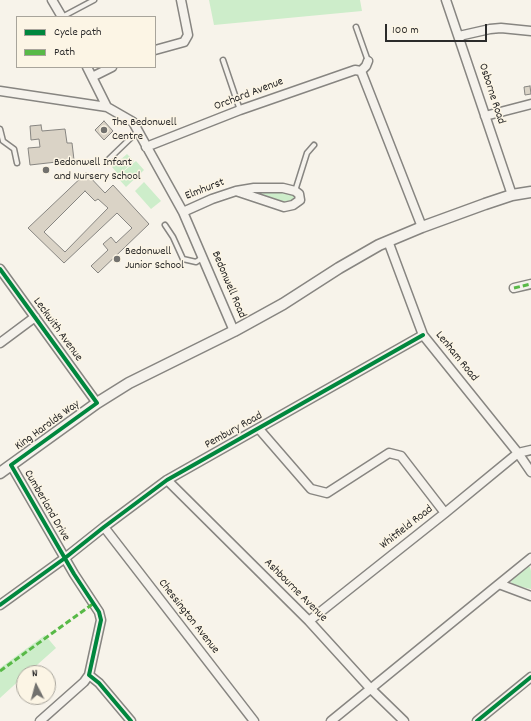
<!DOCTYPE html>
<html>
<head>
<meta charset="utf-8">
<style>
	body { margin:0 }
	#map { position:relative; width:531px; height:721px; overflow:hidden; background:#f7f3ea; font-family:Dekko,sans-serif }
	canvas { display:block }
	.legend { position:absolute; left:16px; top:16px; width:140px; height:52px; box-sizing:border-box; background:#fcf5e5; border:1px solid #a8a49b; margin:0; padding:5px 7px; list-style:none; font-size:12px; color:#2b2b2b }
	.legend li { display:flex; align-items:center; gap:8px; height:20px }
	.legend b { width:20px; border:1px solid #a8a49b }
	.north { position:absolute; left:16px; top:665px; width:40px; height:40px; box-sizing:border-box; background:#fcf5e5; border:1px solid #a8a49b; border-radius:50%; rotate:354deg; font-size:11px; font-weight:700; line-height:16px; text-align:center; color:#2b2b2b }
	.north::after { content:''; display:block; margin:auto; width:14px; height:18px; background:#72716e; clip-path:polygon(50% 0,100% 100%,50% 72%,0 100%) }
	.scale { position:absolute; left:385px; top:24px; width:102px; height:18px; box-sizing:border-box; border:2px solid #2b2b2b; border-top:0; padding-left:5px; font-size:12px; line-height:14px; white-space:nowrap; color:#2b2b2b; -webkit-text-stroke:3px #fcf5e5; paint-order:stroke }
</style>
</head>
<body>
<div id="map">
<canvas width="531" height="721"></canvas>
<ul class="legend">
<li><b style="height:5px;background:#00873e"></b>Cycle path</li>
<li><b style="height:5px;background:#58b947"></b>Path</li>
</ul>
<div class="north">N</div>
<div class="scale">100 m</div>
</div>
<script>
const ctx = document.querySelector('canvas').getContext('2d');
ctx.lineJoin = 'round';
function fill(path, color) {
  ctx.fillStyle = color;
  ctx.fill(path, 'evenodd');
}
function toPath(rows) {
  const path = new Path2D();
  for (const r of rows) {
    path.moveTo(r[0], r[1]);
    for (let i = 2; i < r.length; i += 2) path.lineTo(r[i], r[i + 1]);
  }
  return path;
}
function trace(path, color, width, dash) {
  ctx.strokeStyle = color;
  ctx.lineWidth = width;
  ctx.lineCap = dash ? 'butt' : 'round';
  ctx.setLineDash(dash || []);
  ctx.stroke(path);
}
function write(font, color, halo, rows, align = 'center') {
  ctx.font = font + ' Dekko,sans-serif';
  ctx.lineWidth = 3;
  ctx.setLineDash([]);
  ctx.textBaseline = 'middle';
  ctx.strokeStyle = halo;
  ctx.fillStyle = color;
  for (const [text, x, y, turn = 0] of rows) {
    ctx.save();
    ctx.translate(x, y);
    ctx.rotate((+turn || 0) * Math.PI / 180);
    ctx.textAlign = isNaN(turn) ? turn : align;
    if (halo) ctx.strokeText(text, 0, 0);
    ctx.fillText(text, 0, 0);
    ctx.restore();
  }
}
fill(toPath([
	[209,0,360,0,362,11,214,25],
	[127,154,134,161,119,175,112,167],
	[136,161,144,170,126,187,117,177],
	[144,182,161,201,151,209,135,191],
	[266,192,293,194,296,198,295,200,286,204,249,193],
	[527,565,530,567,531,571,531,589,513,585,511,582,512,579,525,566],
	[45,635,56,648,28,673,24,673,24,676,0,698,0,668]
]), '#cdedca');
const building = toPath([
	[530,86,531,94,525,95,524,87,530,86],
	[104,121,113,131,104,140,95,130,104,121],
	[41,125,42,131,65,129,67,143,72,143,74,160,30,165,28,148,40,147,39,139,31,140,30,126,41,125],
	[86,173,105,193,113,185,149,224,98,273,91,266,108,250,103,244,111,237,116,243,132,228,117,213,64,263,28,228,86,173],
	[85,191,95,201,98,199,108,208,65,252,44,232,85,191]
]);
fill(building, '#dad3c6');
trace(building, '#878581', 1);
const service = toPath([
	[62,17,94,0],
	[356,27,368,61],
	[223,60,240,110],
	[0,129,3,141,14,149,17,163],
	[109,159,138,131],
	[295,191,307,153,314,145],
	[165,225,173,237,183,259,196,262,202,258]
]);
const minor = toPath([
	[52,0,62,17],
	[446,0,512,195],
	[459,36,490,29,501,28,531,31],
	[155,50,184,42,188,35,181,0],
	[87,67,107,107],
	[361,71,422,227],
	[92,77,112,67],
	[0,91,107,107,133,122,183,212,234,331],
	[485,116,531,104],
	[146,147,240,110,355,70,361,71,366,66,368,61],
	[183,212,212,199,236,191,284,207,293,205,300,200,299,194,295,191,283,188,254,188,236,191],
	[388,241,423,335,518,453,531,472],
	[0,269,97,403],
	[514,288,531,284],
	[0,343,35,317],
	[259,429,311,489,327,493,389,453,401,456,445,513],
	[11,465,74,574,99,612,101,620,89,675,99,683,131,721],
	[167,480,309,621,370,688,404,721],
	[104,527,254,721],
	[499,584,531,558],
	[0,605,65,558,104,527,167,480,423,335],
	[309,621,445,513,518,453,531,450],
	[40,721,84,682,89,675],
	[331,721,499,584,531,596],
	[477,721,531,677]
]);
const tertiary = toPath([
	[0,473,97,403,129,383,234,331,283,304,339,268,379,245,422,227,485,204,512,195,531,192]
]);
trace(service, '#878581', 7);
trace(minor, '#878581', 11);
trace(tertiary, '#878581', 13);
trace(service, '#f5f2ec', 4);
trace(minor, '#f5f2ec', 8);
trace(tertiary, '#f5f2ec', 10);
trace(toPath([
	[514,288,531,284],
	[0,671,94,603]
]), '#58b947', 3, [6, 3]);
trace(toPath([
	[0,269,97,403,11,465,74,574,99,612,101,620,89,675,99,683,131,721],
	[0,605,65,558,104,527,167,480,423,335],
	[477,721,531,677]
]), '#00873e', 4);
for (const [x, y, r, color] of [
	[104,130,4,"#72716e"],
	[46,170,4,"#72716e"],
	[117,259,4,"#72716e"]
]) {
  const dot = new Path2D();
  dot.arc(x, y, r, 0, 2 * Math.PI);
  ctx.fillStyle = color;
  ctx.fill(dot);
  trace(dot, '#fcf5e5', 1.5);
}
write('12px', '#2b2b2b', '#fcf5e5', [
	["Osborne Road",491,94,72],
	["Orchard Avenue",249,95,-21],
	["Elmhurst",205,190,-21],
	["Bedonwell Road",228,285,67],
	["Leckwith Avenue",57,330,54],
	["Lenham Road",456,357,51],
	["King Harolds Way",48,426,-36],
	["Pembury Road",234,431,-29],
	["Cumberland Drive",46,506,60],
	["Whitfield Road",407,528,-38],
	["Ashbourne Avenue",295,591,45],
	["Chessington Avenue",188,617,52]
]);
write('12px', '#2b2b2b', '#fcf5e5', [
	["The Bedonwell",112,123],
	["Centre",112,137],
	["Bedonwell Infant",54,163],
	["and Nursery School",54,177],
	["Bedonwell",125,252],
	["Junior School",125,266]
], 'left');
</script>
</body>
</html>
